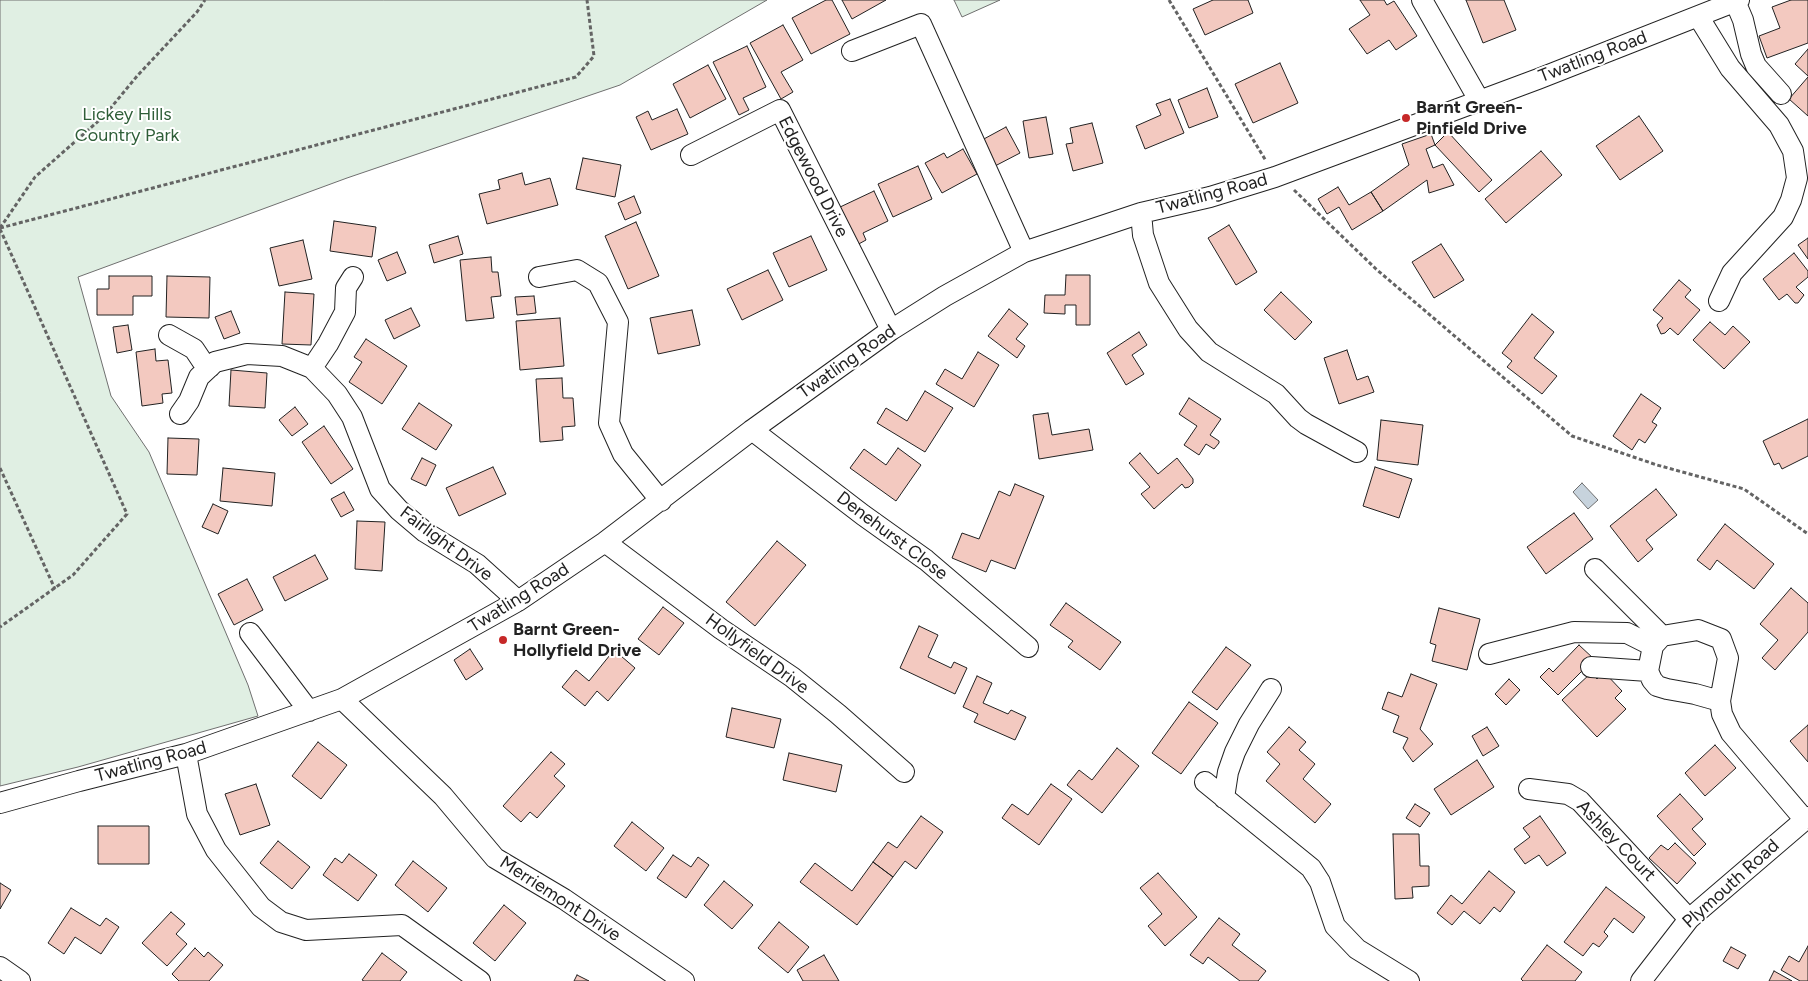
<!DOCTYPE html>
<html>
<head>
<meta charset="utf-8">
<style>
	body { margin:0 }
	canvas { display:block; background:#fff }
</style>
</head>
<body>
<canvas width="1808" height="981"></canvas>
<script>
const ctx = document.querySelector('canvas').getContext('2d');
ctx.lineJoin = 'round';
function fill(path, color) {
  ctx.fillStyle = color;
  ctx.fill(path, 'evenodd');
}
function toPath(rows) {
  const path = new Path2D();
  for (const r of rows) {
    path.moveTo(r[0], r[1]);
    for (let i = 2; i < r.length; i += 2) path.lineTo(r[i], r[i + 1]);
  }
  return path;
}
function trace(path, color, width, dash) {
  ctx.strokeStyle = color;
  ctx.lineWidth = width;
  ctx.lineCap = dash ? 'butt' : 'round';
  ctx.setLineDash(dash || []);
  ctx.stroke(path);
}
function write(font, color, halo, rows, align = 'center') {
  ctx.font = font + ' Figtree,sans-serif';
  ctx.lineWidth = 4;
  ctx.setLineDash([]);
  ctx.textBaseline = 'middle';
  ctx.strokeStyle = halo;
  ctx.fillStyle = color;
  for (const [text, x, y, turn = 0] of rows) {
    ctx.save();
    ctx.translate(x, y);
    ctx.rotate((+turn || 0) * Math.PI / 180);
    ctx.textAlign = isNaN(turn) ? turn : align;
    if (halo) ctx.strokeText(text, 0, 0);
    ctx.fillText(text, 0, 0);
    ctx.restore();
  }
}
const green = toPath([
	[0,0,767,0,620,85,347,178,78,277,111,396,149,452,248,685,258,716,78,767,0,786,0,0],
	[954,0,1000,0,962,17,954,0]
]);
fill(green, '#e0efe3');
trace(green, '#6f6f6f', 1);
const water = toPath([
	[1582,483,1598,500,1588,509,1573,492,1582,483]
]);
fill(water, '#c7d3dd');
trace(water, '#6f6f6f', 1);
const building = toPath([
	[826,0,832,0,850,34,811,54,792,18,826,0],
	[842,0,886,0,852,19,842,0],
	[1213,0,1248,0,1253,13,1205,35,1193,9,1213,0],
	[1360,0,1384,0,1387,5,1394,1,1417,36,1396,50,1389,40,1367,54,1349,29,1370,15,1360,0],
	[1466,0,1504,0,1516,30,1483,43,1466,0],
	[1791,0,1808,0,1808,43,1767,58,1759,36,1780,28,1772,7,1791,0],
	[783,25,803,60,781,72,793,92,781,99,750,43,783,25],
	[747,46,766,87,743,98,749,110,739,115,713,62,747,46],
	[1808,49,1808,76,1795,64,1808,49],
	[1280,63,1298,103,1253,123,1235,84,1280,63],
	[708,65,726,99,690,118,673,84,708,65],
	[1808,77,1808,116,1789,99,1808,77],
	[1207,88,1218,117,1189,128,1178,100,1207,88],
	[1170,99,1184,133,1145,149,1136,126,1161,115,1156,104,1170,99],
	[677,109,688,134,651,150,636,117,648,111,652,120,677,109],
	[1639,116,1663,151,1620,180,1596,146,1639,116],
	[1046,117,1053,154,1029,158,1023,121,1046,117],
	[1092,123,1103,163,1073,171,1066,144,1073,143,1070,128,1092,123],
	[1006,127,1020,153,995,166,982,140,1006,127],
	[1448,132,1492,180,1479,192,1435,145,1448,132],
	[1431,134,1435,145,1426,149,1433,168,1443,164,1454,185,1429,193,1427,180,1383,211,1371,192,1409,165,1402,144,1431,134],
	[963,149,977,174,942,193,925,163,944,153,947,158,963,149],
	[1541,151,1562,175,1506,223,1485,199,1541,151],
	[583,158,621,165,615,197,576,189,583,158],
	[918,166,932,199,893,217,878,184,918,166],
	[522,173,525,185,550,178,558,205,487,224,479,194,500,189,498,180,522,173],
	[1338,187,1349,205,1371,192,1383,211,1352,230,1339,207,1327,214,1318,199,1338,187],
	[874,191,888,221,863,233,866,240,855,246,838,208,874,191],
	[634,196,641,213,625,220,618,203,634,196],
	[334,221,376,227,372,257,330,251,334,221],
	[636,222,659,276,628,289,605,236,636,222],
	[1229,225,1257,272,1236,285,1208,238,1229,225],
	[458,236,463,254,434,263,429,245,458,236],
	[811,236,827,270,789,287,773,253,811,236],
	[1808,238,1808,259,1798,245,1808,238],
	[303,240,312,279,279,286,270,248,303,240],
	[1441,244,1464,280,1434,298,1412,262,1441,244],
	[397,252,406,273,387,281,378,260,397,252],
	[1794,253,1808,271,1808,277,1796,287,1804,295,1798,303,1795,303,1787,294,1779,300,1763,279,1794,253],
	[491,257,492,272,498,272,501,296,491,297,494,318,466,321,460,260,491,257],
	[768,270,783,300,742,320,727,289,768,270],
	[1066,275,1090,275,1090,325,1076,325,1076,305,1065,305,1065,314,1044,313,1045,295,1065,295,1066,275],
	[109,276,152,276,152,296,133,296,133,315,97,315,97,289,109,289,109,276],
	[167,276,210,277,209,318,166,317,167,276],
	[1679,280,1691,290,1685,297,1700,310,1678,335,1670,328,1665,333,1661,334,1657,325,1663,318,1653,310,1679,280],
	[285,292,314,294,311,345,282,344,285,292],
	[1281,292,1312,322,1295,340,1264,310,1281,292],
	[534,296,536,313,517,315,515,297,534,296],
	[411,308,420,326,394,339,385,320,411,308],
	[1009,309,1028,324,1016,339,1025,346,1017,358,988,336,1009,309],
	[692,310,700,345,658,354,650,318,692,310],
	[231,311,240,333,224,339,215,317,231,311],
	[1532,314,1554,332,1534,358,1557,376,1542,394,1507,367,1512,361,1502,353,1532,314],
	[560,318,564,366,520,370,516,321,560,318],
	[1710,322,1725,335,1733,326,1750,342,1724,369,1693,340,1710,322],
	[128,325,132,350,117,353,113,327,128,325],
	[1139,332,1147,345,1132,355,1144,374,1126,385,1107,353,1139,332],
	[366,339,407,366,382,404,349,382,362,362,354,357,366,339],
	[155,349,156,361,168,360,172,393,162,394,163,403,142,406,136,352,155,349],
	[1347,350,1357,380,1368,376,1374,392,1339,404,1324,358,1347,350],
	[978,352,999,365,974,407,936,384,945,369,962,379,978,352],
	[231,370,267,373,265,408,229,406,231,370],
	[562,378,563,398,573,398,575,426,562,427,563,440,540,442,536,379,562,378],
	[925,391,953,408,925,452,877,423,886,408,907,421,925,391],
	[1641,394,1661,408,1652,422,1657,425,1645,443,1639,439,1632,450,1613,436,1641,394],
	[1189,398,1221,419,1210,435,1219,441,1219,443,1214,449,1206,444,1199,455,1184,445,1197,426,1179,414,1189,398],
	[419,403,452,425,436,450,402,429,419,403],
	[295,407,308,424,292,436,279,420,295,407],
	[1048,413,1052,435,1089,429,1093,450,1039,459,1033,415,1048,413],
	[1808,419,1808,456,1782,469,1779,463,1774,465,1763,441,1808,419],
	[1381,420,1423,425,1418,465,1377,460,1381,420],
	[324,426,353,469,331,484,302,442,324,426],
	[168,438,199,439,197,475,167,474,168,438],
	[898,448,921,465,896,501,850,468,864,449,886,465,898,448],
	[1140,453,1158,474,1177,458,1193,479,1193,483,1189,487,1185,488,1182,484,1154,509,1141,494,1150,487,1129,463,1140,453],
	[422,458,436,465,426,486,411,479,422,458],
	[493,467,506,494,459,516,446,488,493,467],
	[1375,467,1412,479,1399,518,1363,506,1375,467],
	[223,468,275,473,272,506,220,501,223,468],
	[1015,484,1044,496,1015,569,991,560,986,572,952,558,962,533,979,539,999,491,1010,496,1015,484],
	[1656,489,1677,515,1646,540,1653,549,1638,562,1610,526,1656,489],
	[344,492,354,510,341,517,331,499,344,492],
	[213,504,228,511,218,534,202,527,213,504],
	[1574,513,1593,539,1546,574,1527,547,1574,513],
	[357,521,385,522,382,571,355,569,357,521],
	[1725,524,1774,564,1754,589,1717,560,1710,570,1697,560,1725,524],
	[777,541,806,565,755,626,726,602,777,541],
	[315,555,328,579,285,601,273,577,315,555],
	[247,579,263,610,234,625,218,594,247,579],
	[1791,588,1808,603,1808,632,1775,670,1762,658,1778,640,1760,624,1791,588],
	[1066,603,1121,642,1100,670,1068,647,1073,641,1050,625,1066,603],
	[663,607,684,623,659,655,638,639,663,607],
	[1439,608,1480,619,1467,670,1432,661,1436,645,1430,643,1439,608],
	[919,626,938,635,928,657,951,668,954,662,967,668,955,694,900,668,919,626],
	[1579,645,1594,659,1558,695,1540,677,1549,668,1553,672,1579,645],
	[1226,647,1251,665,1217,710,1192,692,1226,647],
	[470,649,483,669,466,680,454,660,470,649],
	[614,650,635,668,608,701,597,691,585,706,562,687,576,670,589,681,614,650],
	[1604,672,1622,691,1615,698,1626,709,1597,737,1562,700,1591,673,1597,679,1604,672],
	[1411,674,1437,684,1420,729,1433,744,1413,762,1403,748,1408,738,1393,732,1399,716,1382,709,1388,692,1402,697,1411,674],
	[977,676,992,683,983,703,1008,714,1011,710,1026,717,1015,740,974,722,978,714,963,707,977,676],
	[1509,679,1520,690,1506,705,1495,694,1509,679],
	[1189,702,1218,723,1181,774,1152,753,1189,702],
	[732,708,781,719,774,748,726,737,732,708],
	[1808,725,1808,762,1790,741,1808,725],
	[1289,727,1306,742,1299,750,1315,764,1303,779,1331,804,1315,823,1266,781,1280,764,1267,752,1289,727],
	[1487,727,1499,746,1483,756,1472,736,1487,727],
	[318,742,347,765,321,799,292,776,318,742],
	[1715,745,1736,768,1705,796,1685,773,1715,745],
	[1117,748,1139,766,1102,813,1067,785,1079,770,1092,780,1117,748],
	[551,752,565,764,554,776,565,786,537,818,530,812,521,822,503,806,551,752],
	[789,753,842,765,836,792,783,780,789,753],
	[1477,760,1494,787,1451,815,1434,789,1477,760],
	[256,784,270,825,240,835,225,794,256,784],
	[1051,784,1072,799,1039,845,1002,818,1012,804,1028,815,1051,784],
	[1680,794,1703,819,1692,829,1706,844,1694,856,1657,816,1680,794],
	[1415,804,1430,813,1420,827,1406,818,1415,804],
	[921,816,943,832,916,869,905,861,893,877,873,862,888,842,897,848,921,816],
	[1540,816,1566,853,1547,866,1539,855,1525,864,1514,849,1530,837,1523,828,1540,816],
	[632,822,664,848,646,871,614,846,632,822],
	[98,826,149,826,149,864,98,864,98,826],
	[1393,834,1419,834,1420,866,1429,866,1429,886,1412,887,1413,898,1395,899,1393,834],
	[278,841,310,867,292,889,260,863,278,841],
	[1675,843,1696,863,1677,884,1649,858,1661,845,1668,850,1675,843],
	[349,854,377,875,358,901,323,875,335,858,342,863,349,854],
	[673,855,691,867,698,857,709,865,686,898,657,878,673,855],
	[413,861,447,888,428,912,395,885,413,861],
	[873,862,893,877,857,925,800,882,815,863,852,891,873,862],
	[1489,871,1515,892,1500,912,1494,907,1480,924,1464,911,1452,925,1437,913,1451,895,1462,904,1489,871],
	[1158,873,1197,917,1165,946,1148,926,1162,914,1140,888,1158,873],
	[724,881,753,905,732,929,704,905,724,881],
	[0,883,11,890,0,909,0,883],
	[1606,887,1645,917,1633,933,1614,918,1604,932,1608,936,1599,947,1593,943,1583,956,1564,942,1606,887],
	[504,905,526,923,495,961,473,943,504,905],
	[71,908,100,926,106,918,119,927,101,954,75,937,64,954,48,943,71,908],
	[171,912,185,924,176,934,187,944,167,966,142,943,171,912],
	[1219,918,1240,934,1232,945,1266,971,1258,981,1240,981,1208,957,1203,964,1190,955,1219,918],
	[779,922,809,947,788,973,758,948,779,922],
	[1547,945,1582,972,1575,981,1523,981,1521,979,1547,945],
	[1808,946,1808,981,1800,981,1781,970,1789,956,1799,962,1808,946],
	[1731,947,1746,955,1738,969,1723,961,1731,947],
	[195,948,204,957,208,952,223,965,209,981,179,981,172,974,195,948],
	[382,953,407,972,400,981,364,981,362,980,382,953],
	[824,955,839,981,803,981,797,970,824,955],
	[1774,971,1792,981,1769,981,1774,971],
	[577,975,589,981,574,981,577,975]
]);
fill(building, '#f3c9c0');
trace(building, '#222', 1);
const minor = toPath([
	[1422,0,1479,100],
	[1735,1,1743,20,1751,54,1756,66,1781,94],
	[1698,16,1730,68,1779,125,1793,151,1797,178,1791,200,1783,217,1732,273,1719,301],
	[852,51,921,24,1024,252],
	[691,155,780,110,891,330],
	[1141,213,1143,235,1159,283,1188,329,1209,352,1276,394,1298,418,1306,424,1357,452],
	[539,277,577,270,598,283,618,322,609,423,623,454,661,501],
	[169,335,194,349,202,361,210,367],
	[312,368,328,344,345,312,346,288,353,277],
	[180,414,189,401,199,377,215,362,247,354,282,356,312,368,337,394,352,417,380,489,399,510,425,532,477,564,518,601],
	[752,430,863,515,926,560,1028,647],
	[605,542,721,629,792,677,838,714,904,772],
	[1595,569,1662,636],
	[250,633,309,711],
	[1489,654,1574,632,1627,633,1653,646],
	[1591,667,1648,671],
	[342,699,443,796,495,858,564,899,684,981],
	[1720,701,1728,658,1721,639,1698,630,1662,636,1653,646,1648,671,1652,680,1657,686,1667,689,1695,694,1720,701,1722,714,1731,733,1804,819],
	[186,754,197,814,216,850,261,907,281,922,306,930,402,925,480,981],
	[1205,782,1311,868,1320,882,1335,926,1357,949,1409,981],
	[1529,789,1568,794,1580,801,1689,919],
	[1224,798,1228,772,1235,752,1249,724,1271,689],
	[0,803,79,781,186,754,342,699,518,601,605,542,752,430,891,330,945,296,1024,252,1141,213,1210,197,1275,177,1538,79,1739,0],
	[0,967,20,981],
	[1641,981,1689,919,1808,817]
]);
trace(minor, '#222', 22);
trace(toPath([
	[1169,0,1266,161],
	[1294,190,1376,269,1572,436,1657,465,1744,489,1808,534],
	[0,228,576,77,594,56,587,0],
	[0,228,35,177,104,116,138,75,197,12,205,0],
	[0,229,127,514,73,575,0,627],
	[0,468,55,589]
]), '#646464', 3, [4, 2.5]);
trace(minor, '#fff', 20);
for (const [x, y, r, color] of [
	[1406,118,5,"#c62828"],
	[503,640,5,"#c62828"]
]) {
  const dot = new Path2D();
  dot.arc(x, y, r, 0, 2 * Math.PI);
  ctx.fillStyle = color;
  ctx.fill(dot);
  trace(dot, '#fff', 2);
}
write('18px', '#222', '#fff', [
	["Twatling Road",1593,57,-21],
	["Edgewood Drive",813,177,63],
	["Twatling Road",1212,194,-15],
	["Twatling Road",847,362,-35],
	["Denehurst Close",892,536,37],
	["Fairlight Drive",446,544,37],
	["Twatling Road",519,598,-32],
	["Hollyfield Drive",757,654,36],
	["Twatling Road",151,762,-15],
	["Ashley Court",1616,841,46],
	["Plymouth Road",1731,884,-42],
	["Merriemont Drive",560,899,33]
]);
write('bold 18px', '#222', '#fff', [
	["Barnt Green-",1416,108],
	["Pinfield Drive",1416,129],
	["Barnt Green-",513,630],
	["Hollyfield Drive",513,651]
], 'left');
write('18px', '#2f5e38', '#fff', [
	["Lickey Hills",127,115],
	["Country Park",127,136]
]);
</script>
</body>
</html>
